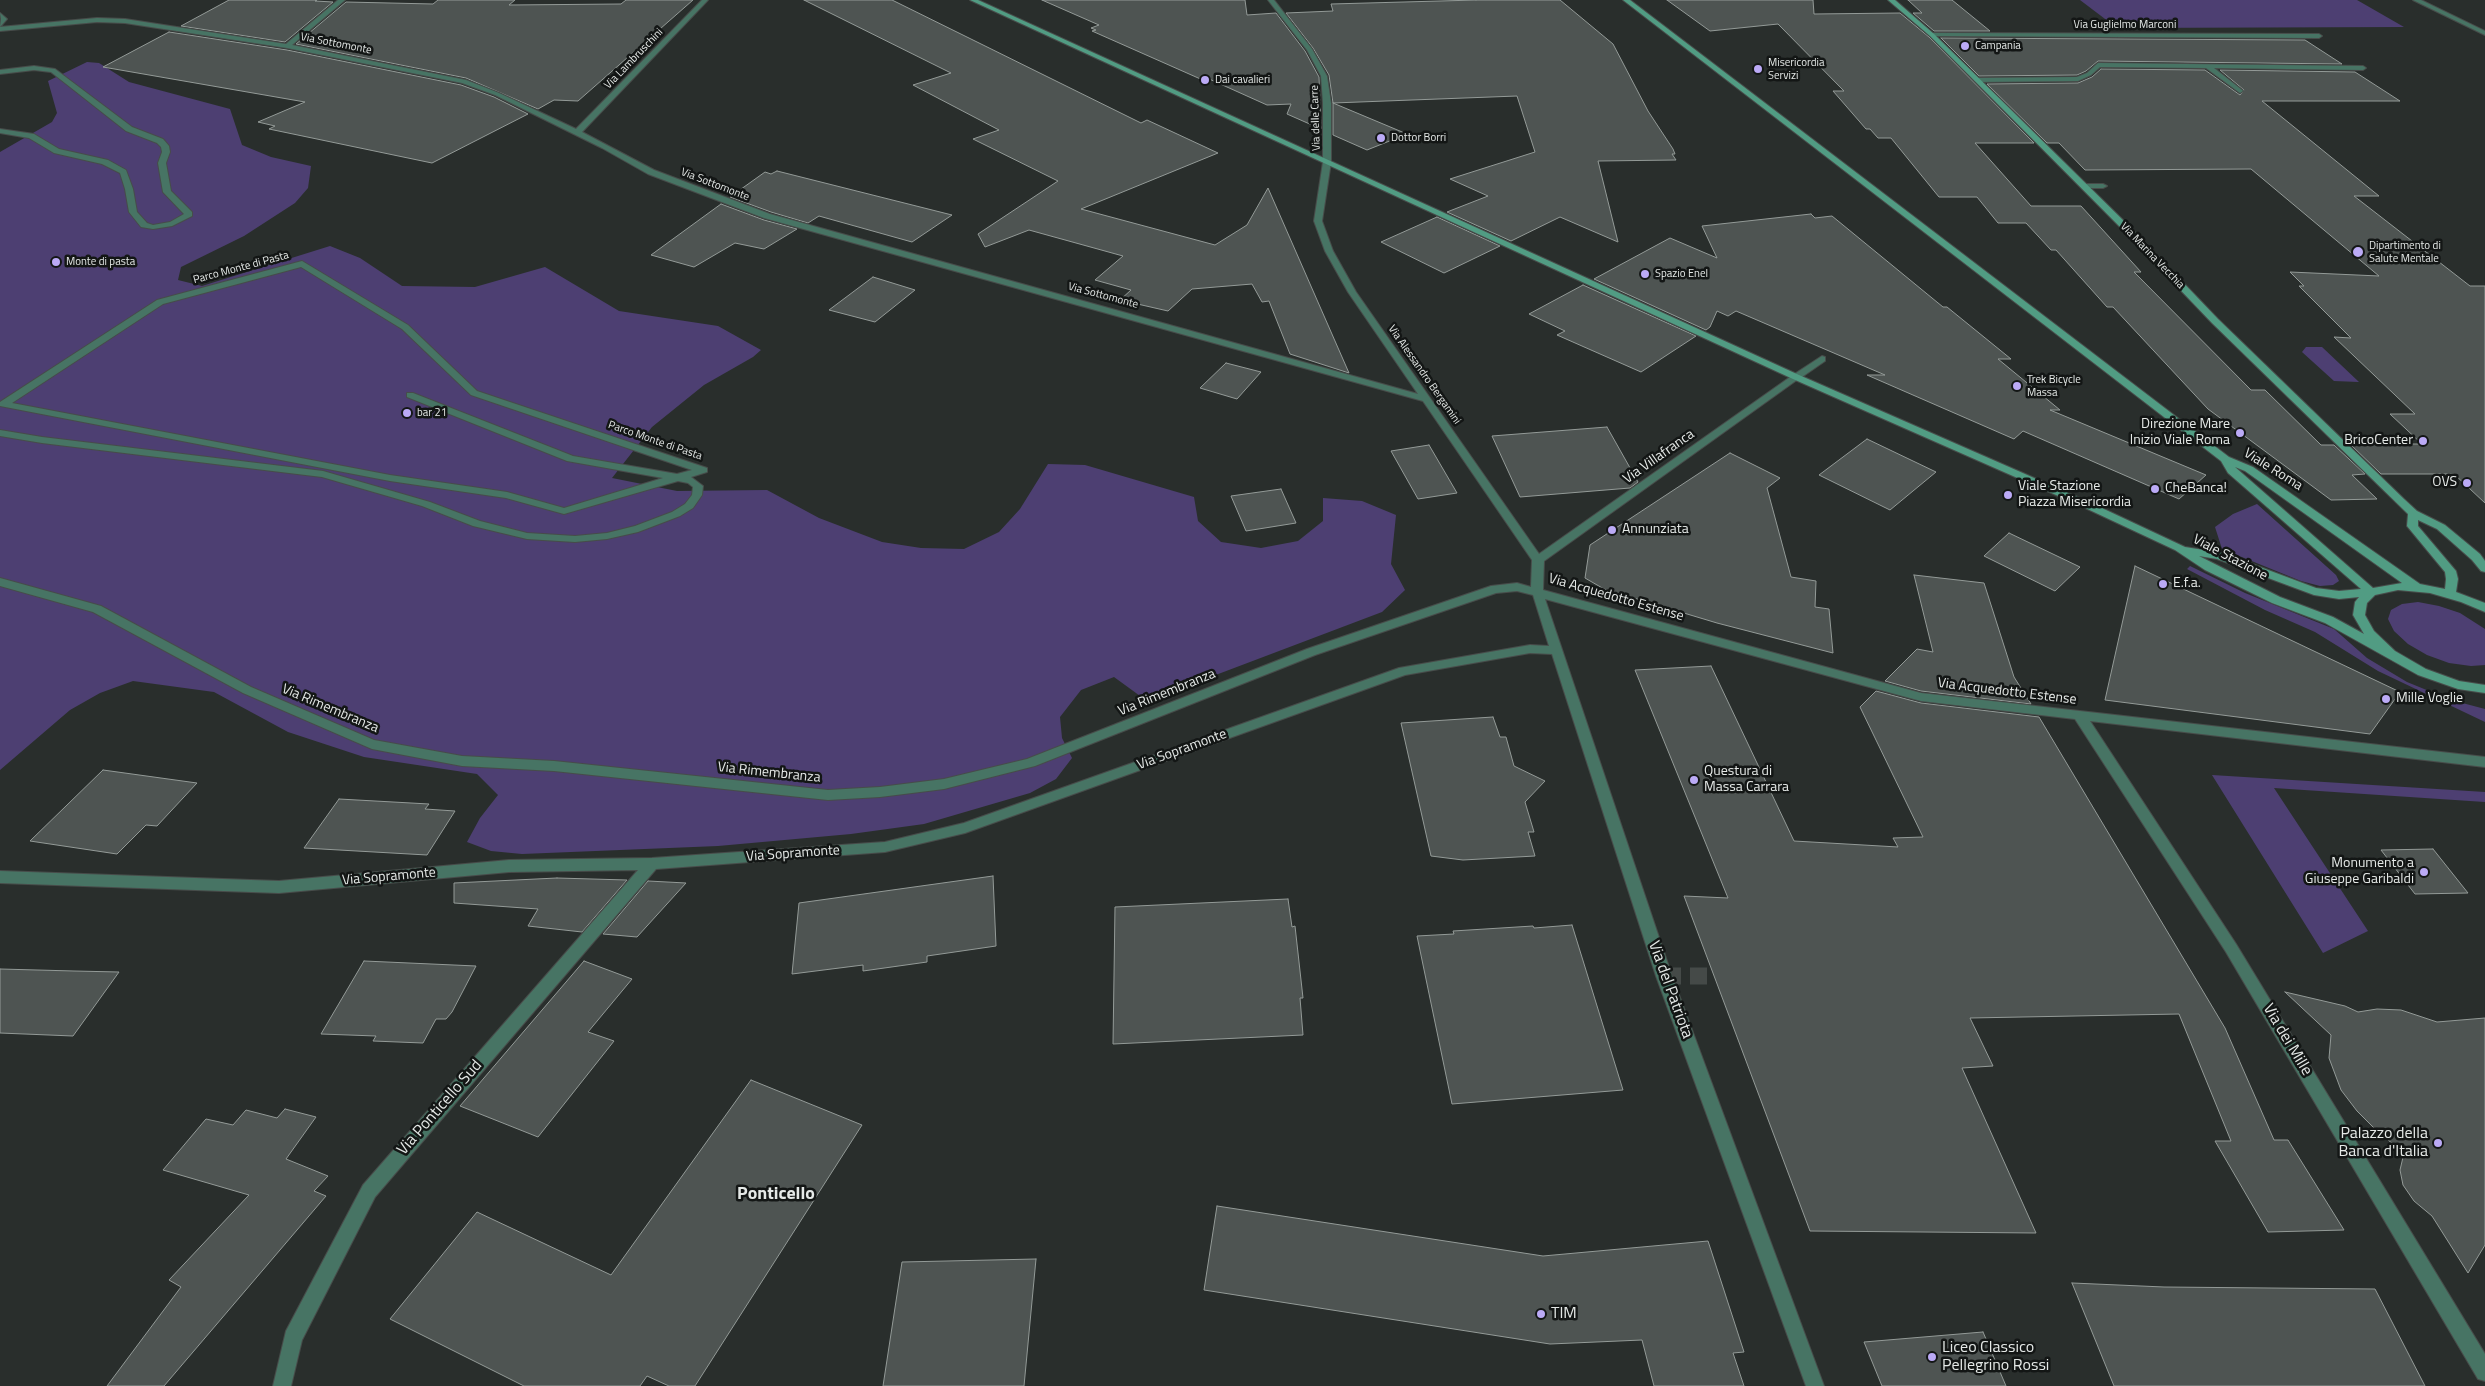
<!DOCTYPE html>
<html>
<head>
<meta charset="utf-8">
<style>
	body { margin:0 }
	canvas { display:block; background:#292e2c }
</style>
</head>
<body>
<canvas width="2485" height="1386"></canvas>
<script>
const ctx = document.querySelector('canvas').getContext('2d');
ctx.lineJoin = 'round';
function fill(path, color) {
  ctx.fillStyle = color;
  ctx.fill(path, 'evenodd');
}
function toPath(rows) {
  const path = new Path2D();
  for (const r of rows) {
    path.moveTo(r[0], r[1]);
    for (let i = 2; i < r.length; i += 2) path.lineTo(r[i], r[i + 1]);
  }
  return path;
}
function trace(path, color, width, dash) {
  ctx.strokeStyle = color;
  ctx.lineWidth = width;
  ctx.lineCap = dash ? 'butt' : 'round';
  ctx.setLineDash(dash || []);
  ctx.stroke(path);
}
function write(font, color, halo, rows, align = 'center') {
  ctx.font = font + ' "Titillium Web",sans-serif';
  ctx.lineWidth = 5;
  ctx.setLineDash([]);
  ctx.textBaseline = 'middle';
  ctx.strokeStyle = halo;
  ctx.fillStyle = color;
  for (const [text, x, y, turn = 0] of rows) {
    ctx.save();
    ctx.translate(x, y);
    ctx.rotate((+turn || 0) * Math.PI / 180);
    ctx.textAlign = isNaN(turn) ? turn : align;
    if (halo) ctx.strokeText(text, 0, 0);
    ctx.fillText(text, 0, 0);
    ctx.restore();
  }
}
fill(toPath([
	[2080,0,2357,0,2404,27,2117,28],
	[87,62,99,63,129,82,230,109,242,145,271,157,311,166,308,188,295,203,244,236,181,267,178,280,202,286,330,246,360,258,402,286,475,287,545,267,619,311,718,326,761,350,753,357,704,385,652,427,612,478,677,491,767,490,819,518,882,542,921,548,964,549,999,532,1020,509,1048,464,1085,465,1194,497,1198,521,1221,542,1261,548,1298,541,1323,521,1323,498,1362,501,1396,515,1391,564,1405,590,1382,612,1147,701,1114,677,1081,690,1060,717,1062,738,1072,758,1056,779,1030,793,924,824,851,834,718,846,522,854,491,851,467,842,480,818,498,795,477,774,364,757,288,732,214,692,133,681,100,693,70,710,0,770,0,152,52,122,57,113,48,81],
	[2306,347,2322,347,2359,382,2334,381,2302,352],
	[2257,504,2336,575,2339,581,2333,585,2320,586,2301,581,2222,549,2215,527,2233,514],
	[2190,566,2245,593,2334,629,2367,658,2407,682,2451,700,2485,709,2485,722,2378,671,2315,632,2265,610,2187,569],
	[2418,602,2439,606,2460,613,2485,629,2485,665,2471,666,2449,663,2427,655,2408,644,2394,631,2388,619,2391,610,2402,604],
	[2212,775,2485,792,2485,802,2274,788,2368,931,2323,953]
]), '#4d3f72');
const building = toPath([
	[229,0,317,0,315,1,333,2,285,42,181,26,229,0],
	[438,0,515,0,509,5,621,4,626,0,693,0,578,101,554,100,538,109,466,78,296,44,346,2,433,4,438,0],
	[804,0,892,0,1141,123,1147,120,1218,153,1081,209,1215,245,1247,225,1268,188,1349,373,1290,354,1269,301,1262,302,1252,284,1192,289,1168,311,1120,300,1131,290,1095,280,1123,256,1029,230,985,247,978,234,1058,181,973,139,999,130,913,85,951,73,804,0],
	[1042,0,1245,0,1247,15,1276,13,1305,51,1319,77,1321,129,1287,114,1291,104,1267,105,1207,78,1205,81,1092,31,1096,30,1091,28,1099,25,1042,0],
	[1476,0,1560,0,1613,44,1648,111,1673,149,1675,154,1672,154,1676,160,1598,161,1618,242,1560,217,1511,241,1447,212,1488,196,1450,179,1535,152,1517,96,1333,103,1329,75,1313,48,1286,13,1333,11,1331,4,1476,0],
	[1667,0,1813,0,1814,14,1900,13,1929,37,2034,143,1975,143,2031,206,2081,206,2141,272,2134,272,2251,390,2265,390,2321,445,2334,445,2365,474,2352,475,2377,499,2331,500,2208,409,2113,307,2107,307,2056,250,2051,250,2026,223,1998,223,1977,197,1939,197,1891,138,1878,138,1870,129,1866,129,1833,91,1844,91,1778,24,1710,31,1667,0],
	[1908,0,1952,0,1990,31,1934,31,1913,13,1922,13,1908,0],
	[169,32,287,50,461,85,494,97,528,114,432,163,269,129,275,126,258,122,305,102,103,67,169,32],
	[1941,38,2305,40,2342,64,2098,61,2086,71,2077,75,1979,76,1941,38],
	[2101,69,2205,70,2240,95,2244,90,2220,70,2355,72,2400,101,2262,101,2379,196,2354,196,2470,286,2485,286,2485,503,2454,474,2381,474,2350,444,2422,444,2390,414,2415,414,2334,337,2351,338,2299,286,2304,286,2290,272,2379,276,2251,169,2085,170,2059,143,2047,143,1987,84,2078,83,2092,77,2101,69],
	[1333,103,1407,134,1367,150,1333,135,1333,103],
	[777,171,952,215,912,242,819,216,808,223,771,212,730,197,765,172,771,174,777,171],
	[721,204,764,220,797,229,764,249,735,243,694,267,651,255,721,204],
	[1811,214,1815,218,1832,216,1943,307,1947,307,2011,359,1998,359,2060,410,2050,410,2206,475,2179,499,2023,431,2014,439,1867,375,1885,375,1736,311,1728,316,1717,311,1710,327,1706,330,1594,279,1670,238,1717,258,1702,226,1811,214],
	[1437,217,1500,246,1444,273,1381,242,1437,217],
	[873,277,915,290,875,322,829,310,873,277],
	[1583,285,1696,336,1641,372,1557,335,1565,331,1529,314,1583,285],
	[1226,363,1261,372,1237,399,1200,388,1226,363],
	[1607,427,1638,482,1630,488,1520,497,1492,436,1607,427],
	[1867,439,1936,472,1890,510,1819,475,1867,439],
	[1429,445,1457,493,1418,499,1391,451,1429,445],
	[1730,453,1780,478,1767,488,1791,577,1816,581,1815,607,1829,609,1833,653,1717,623,1604,589,1585,578,1590,545,1730,453],
	[1281,489,1296,523,1246,531,1231,496,1281,489],
	[2009,533,2080,567,2055,591,1984,556,2009,533],
	[2135,566,2400,692,2370,734,2105,700,2135,566],
	[1914,575,1984,583,2014,677,2031,704,1921,691,1885,681,1917,649,1933,652,1914,575],
	[1711,666,1794,841,1898,847,1893,838,1923,837,1860,707,1876,691,1921,703,2039,717,2225,1028,2274,1140,2288,1140,2344,1230,2268,1232,2215,1141,2231,1141,2179,1014,1970,1018,1993,1066,1962,1068,2036,1233,1810,1231,1684,896,1728,898,1635,670,1711,666],
	[1493,717,1500,737,1506,737,1514,766,1545,781,1525,802,1534,832,1528,832,1535,856,1463,860,1431,856,1401,723,1493,717],
	[103,770,197,783,157,826,146,825,117,854,30,841,103,770],
	[339,799,429,804,425,809,455,811,427,855,304,848,339,799],
	[2433,849,2468,893,2415,894,2381,850,2433,849],
	[993,876,996,946,927,956,927,962,863,971,863,965,792,974,799,903,993,876],
	[557,878,627,880,582,932,528,926,538,909,454,903,454,883,557,878],
	[648,881,686,883,637,937,603,934,648,881],
	[1288,899,1292,927,1295,926,1303,998,1300,998,1303,1035,1113,1044,1115,907,1288,899],
	[1572,925,1623,1090,1452,1104,1417,936,1454,934,1453,931,1533,926,1534,928,1572,925],
	[364,961,476,966,452,1012,446,1019,436,1019,423,1043,373,1041,376,1036,321,1034,364,961],
	[584,961,632,979,588,1032,614,1041,538,1137,460,1106,584,961],
	[0,969,74,971,119,972,73,1036,0,1033,0,969],
	[2285,992,2345,1006,2358,1012,2377,1009,2401,1010,2437,1022,2485,1018,2485,1245,2468,1273,2432,1216,2414,1201,2403,1185,2400,1170,2404,1153,2377,1131,2357,1111,2341,1090,2329,1058,2331,1035,2285,992],
	[751,1080,862,1125,695,1386,669,1386,647,1376,640,1386,524,1386,390,1319,477,1212,611,1275,751,1080],
	[285,1109,316,1117,286,1159,328,1176,314,1191,326,1196,164,1386,107,1386,181,1287,169,1280,249,1195,163,1170,206,1119,233,1125,246,1110,277,1118,285,1109],
	[1217,1206,1543,1256,1708,1241,1744,1352,1733,1353,1744,1386,1654,1386,1642,1340,1550,1344,1204,1290,1217,1206],
	[1036,1259,1024,1386,883,1386,902,1262,1036,1259],
	[2072,1283,2164,1287,2375,1289,2425,1386,2114,1386,2072,1283],
	[1983,1332,2006,1386,1882,1386,1864,1342,1983,1332]
]);
fill(building, '#4e5452');
trace(building, '#939a97', 1);
trace(toPath([
	[1664,976,1715,976]
]), '#454a48', 17, [17, 9]);
const lane = toPath([
	[2098,63,2363,66,2366,68,2363,70,2214,68,2242,90,2243,91,2240,93,2206,68,2100,67,2091,75,2078,81,1977,82,1974,80,1977,78,2077,77,2087,73,2098,63],
	[2081,184,2103,184,2107,186,2103,188,2084,188,2080,186,2081,184],
	[1822,356,1825,357,1825,361,1799,379,1793,379,1793,375,1822,356]
]);
const street = toPath([
	[338,0,345,0,292,45,466,80,499,93,576,129,702,0,708,0,582,132,654,170,770,214,1418,394,1348,292,1325,251,1314,221,1323,162,1323,103,1321,76,1307,50,1268,0,1274,0,1312,49,1327,76,1331,103,1331,162,1322,221,1333,251,1356,292,1539,554,1793,375,1796,374,1801,377,1544,561,1543,590,1921,693,2485,757,2485,767,2090,721,2236,944,2485,1354,2485,1381,2478,1379,2226,952,2075,719,1921,701,1545,599,1672,976,1824,1386,1806,1386,1656,976,1552,654,1530,653,1405,675,965,833,885,852,656,869,375,1197,302,1340,291,1386,273,1386,286,1331,363,1185,638,870,509,872,279,893,0,883,0,871,279,881,509,860,652,858,885,842,964,823,1399,668,1530,645,1549,646,1533,595,1517,591,1496,593,1315,655,1035,766,944,789,880,797,828,800,554,771,462,766,372,749,243,693,93,612,0,586,0,578,101,606,251,687,374,740,462,756,554,761,828,790,880,787,944,779,1027,759,1307,649,1491,586,1517,583,1531,587,1532,560,1423,401,764,218,648,174,602,148,495,95,462,83,287,48,125,23,97,22,0,31,0,27,97,18,125,19,286,44,338,0],
	[2413,0,2421,0,2485,31,2485,35,2413,0],
	[0,13,7,19,0,27,1,19,0,13],
	[1932,33,2319,34,2322,36,2319,38,1930,36,1932,33],
	[34,66,55,69,132,127,163,139,169,146,170,152,166,163,171,191,192,212,192,216,172,226,153,229,141,227,129,212,125,189,120,173,102,164,54,153,29,138,0,133,0,129,34,134,59,149,108,160,126,170,133,189,137,212,147,223,153,225,170,222,184,214,163,192,158,163,162,152,161,147,157,143,126,131,51,72,34,70,0,74,0,70,34,66],
	[302,261,408,325,477,391,707,468,707,472,691,477,703,486,702,495,693,508,680,516,638,532,607,539,575,542,527,539,473,526,422,506,322,477,42,443,0,436,0,430,42,437,323,471,430,502,480,521,527,533,575,536,607,533,635,526,672,512,685,504,692,495,693,487,688,483,678,481,564,514,506,498,390,481,0,406,0,402,157,300,302,261],
	[301,267,402,329,471,395,692,470,677,474,573,456,413,393,407,393,407,397,567,461,663,478,564,508,507,492,390,475,12,403,163,304,301,267]
]);
const secondary = toPath([
	[970,0,978,0,1799,375,2089,502,2185,547,2223,553,2316,588,2339,591,2361,589,2228,473,2221,461,1623,0,1630,0,2229,457,2253,467,2420,584,2445,589,2446,579,2445,572,2407,526,2408,514,2212,323,2123,230,1930,36,1888,0,1895,0,1934,34,2129,226,2218,319,2404,499,2417,511,2445,525,2480,554,2485,561,2485,572,2481,571,2472,560,2437,529,2418,520,2418,526,2456,571,2458,579,2456,592,2485,603,2485,612,2461,602,2430,593,2398,590,2375,595,2367,603,2365,615,2374,631,2395,651,2426,669,2459,681,2485,685,2485,693,2458,689,2418,675,2325,623,2272,603,2205,570,2175,550,2081,506,1793,379,970,0],
	[2235,467,2245,471,2402,583,2373,588,2235,467],
	[2199,556,2217,559,2314,595,2339,599,2359,597,2355,602,2353,615,2364,634,2333,617,2280,597,2199,556]
]);
trace(lane, '#474c4a', 2);
trace(street, '#474c4a', 2);
trace(secondary, '#474c4a', 2);
fill(lane, '#477464');
fill(street, '#477464');
fill(secondary, '#519c83');
for (const [x, y, r, color] of [
	[1965,46,5,"#bbaaf6"],
	[1758,69,5,"#bbaaf6"],
	[1205,80,5,"#bbaaf6"],
	[1381,138,5,"#bbaaf6"],
	[2358,252,6,"#bbaaf6"],
	[56,262,5,"#bbaaf6"],
	[1645,274,5,"#bbaaf6"],
	[2017,386,5,"#bbaaf6"],
	[407,413,5,"#bbaaf6"],
	[2240,433,5,"#bbaaf6"],
	[2423,441,5,"#bbaaf6"],
	[2467,483,5,"#bbaaf6"],
	[2155,489,5,"#bbaaf6"],
	[2008,495,5,"#bbaaf6"],
	[1612,530,5,"#bbaaf6"],
	[2163,584,5,"#bbaaf6"],
	[2386,699,5,"#bbaaf6"],
	[1694,780,5,"#bbaaf6"],
	[2424,872,5,"#bbaaf6"],
	[2438,1143,5,"#bbaaf6"],
	[1541,1314,5,"#bbaaf6"],
	[1932,1357,5,"#bbaaf6"]
]) {
  const dot = new Path2D();
  dot.arc(x, y, r, 0, 2 * Math.PI);
  ctx.fillStyle = color;
  ctx.fill(dot);
  trace(dot, '#131615', 2);
}
write('11px', '#e5e9e7', '#131615', [
	["Via Guglielmo Marconi",2125,25],
	["Via Sottomonte",336,44,11],
	["Via Lambruschini",634,59,-46],
	["Via delle Carre",1316,118,-92],
	["Via Sottomonte",715,185,21],
	["Via Marina Vecchia",2152,256,46],
	["Parco Monte di Pasta",241,268,-15],
	["Via Sottomonte",1103,296,15],
	["Via Alessandro Bergamini",1424,375,55],
	["Parco Monte di Pasta",655,441,19]
]);
write('11px', '#e5e9e7', '#131615', [
	["Campania",1975,46],
	["Misericordia",1768,63],
	["Servizi",1768,76],
	["Dai cavalieri",1215,80],
	["Dottor Borri",1391,138],
	["Dipartimento di",2369,246],
	["Salute Mentale",2369,259],
	["Monte di pasta",66,262],
	["Spazio Enel",1655,274],
	["Trek Bicycle",2027,380],
	["Massa",2027,393],
	["bar 21",417,413]
], 'left');
write('14px', '#e5e9e7', '#131615', [
	["Direzione Mare",2230,425,"right"],
	["Inizio Viale Roma",2230,441,"right"],
	["BricoCenter",2413,441,"right"],
	["OVS",2457,483,"right"],
	["Viale Stazione",2018,487],
	["Piazza Misericordia",2018,503],
	["CheBanca!",2165,489],
	["Annunziata",1622,530],
	["E.f.a.",2173,584],
	["Mille Voglie",2396,699],
	["Questura di",1704,772],
	["Massa Carrara",1704,788],
	["Monumento a",2414,864,"right"],
	["Giuseppe Garibaldi",2414,880,"right"]
], 'left');
write('14px', '#e5e9e7', '#131615', [
	["Via Villafranca",1659,457,-35],
	["Viale Roma",2273,470,32],
	["Viale Stazione",2230,558,28],
	["Via Acquedotto Estense",1616,598,16],
	["Via Acquedotto Estense",2007,692,7],
	["Via Rimembranza",1167,693,-22],
	["Via Rimembranza",330,709,23],
	["Via Sopramonte",1182,750,-20],
	["Via Rimembranza",769,773,6],
	["Via Sopramonte",793,854,-4],
	["Via Sopramonte",389,877,-5]
]);
write('16px', '#e5e9e7', '#131615', [
	["Via del Patriota",1670,990,70],
	["Via dei Mille",2287,1040,59],
	["Via Ponticello Sud",440,1108,-49]
]);
write('16px', '#e5e9e7', '#131615', [
	["Palazzo della",2428,1134,"right"],
	["Banca d'Italia",2428,1152,"right"],
	["TIM",1551,1314],
	["Liceo Classico",1942,1348],
	["Pellegrino Rossi",1942,1366]
], 'left');
write('bold 18px', '#e5e9e7', '#131615', [
	["Ponticello",776,1195]
]);
</script>
</body>
</html>
